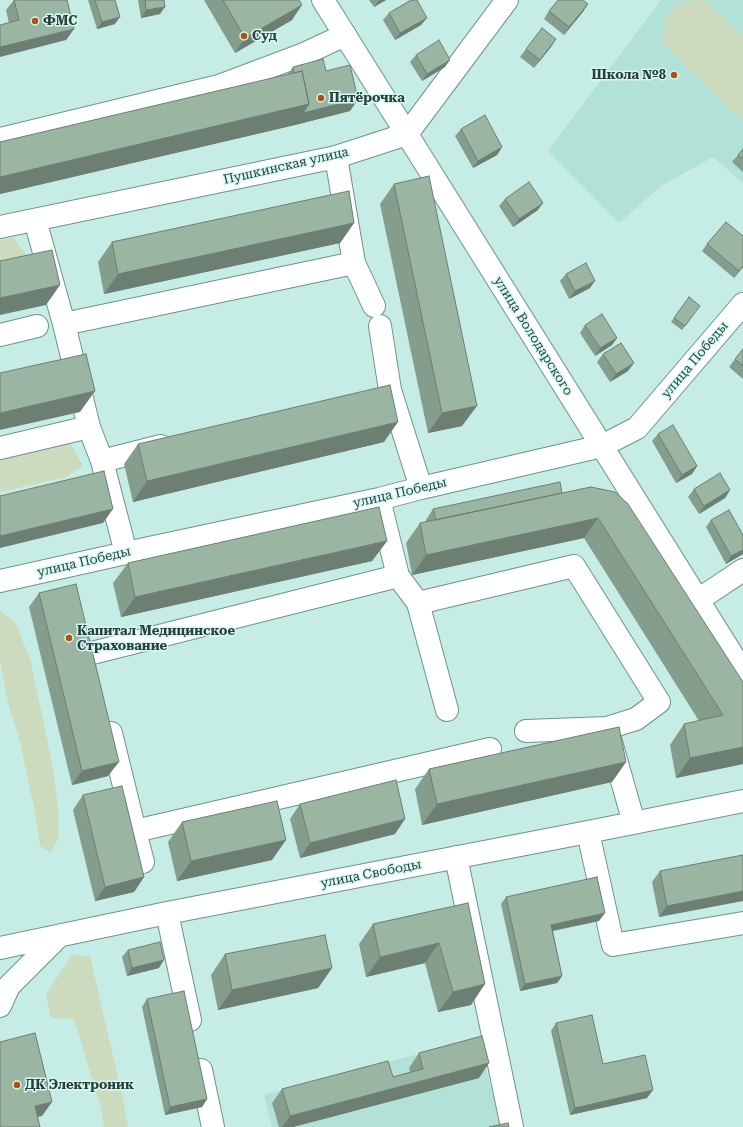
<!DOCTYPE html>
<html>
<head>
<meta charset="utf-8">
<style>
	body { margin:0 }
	canvas { display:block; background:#c5ece5 }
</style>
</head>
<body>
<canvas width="743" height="1127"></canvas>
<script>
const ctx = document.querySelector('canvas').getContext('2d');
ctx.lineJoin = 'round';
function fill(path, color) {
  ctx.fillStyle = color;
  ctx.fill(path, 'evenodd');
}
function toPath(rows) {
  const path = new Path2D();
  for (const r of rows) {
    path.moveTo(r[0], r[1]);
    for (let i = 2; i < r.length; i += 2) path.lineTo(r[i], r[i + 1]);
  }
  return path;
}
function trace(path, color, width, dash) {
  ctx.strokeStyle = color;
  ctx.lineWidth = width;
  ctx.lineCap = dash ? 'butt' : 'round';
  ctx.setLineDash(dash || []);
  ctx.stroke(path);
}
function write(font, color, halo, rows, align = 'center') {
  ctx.font = font + ' "Roboto Serif",serif';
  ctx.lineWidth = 3;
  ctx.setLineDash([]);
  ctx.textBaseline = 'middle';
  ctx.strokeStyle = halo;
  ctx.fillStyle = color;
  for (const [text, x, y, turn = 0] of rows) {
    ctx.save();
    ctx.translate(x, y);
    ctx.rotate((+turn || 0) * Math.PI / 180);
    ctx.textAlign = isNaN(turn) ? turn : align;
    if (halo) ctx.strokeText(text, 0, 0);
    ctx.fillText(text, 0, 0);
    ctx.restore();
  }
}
fill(toPath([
	[661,0,743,0,743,183,713,157,661,186,619,223,548,151],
	[478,1038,501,1127,272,1127,264,1095]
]), '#b2e1d8');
fill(toPath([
	[694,0,704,0,743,35,743,121,662,43,663,30,668,14,678,4],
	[14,238,26,255,12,262,0,262,0,240],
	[70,442,83,466,66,477,0,492,0,453],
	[0,611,15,622,30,659,46,734,54,776,58,808,59,837,51,852,40,846,35,811,28,780,20,741,9,707,3,677,0,660],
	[72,955,90,956,123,1100,128,1127,104,1127,101,1107,74,1019,51,1018,46,994]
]), '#ccdabd');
const minor = toPath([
	[0,139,219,86,304,54,345,35],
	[336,157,354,263,374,306],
	[35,220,64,324,89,427,102,461,126,553],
	[0,227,336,157,407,134,507,0],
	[64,324,354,263],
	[380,326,390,390,421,488],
	[0,335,37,326],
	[0,448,89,427],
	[102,461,161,446],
	[379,499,398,576,418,603,447,710],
	[0,581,126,553,379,499,421,488,602,446,637,428,743,304],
	[698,600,743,570],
	[418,603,574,566,659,702,636,719,607,728,526,731],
	[92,653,398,576],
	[111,733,135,831,143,862],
	[611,742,634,823],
	[135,831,490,749],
	[588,832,613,945,743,923],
	[456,857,512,1127],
	[167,913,190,1020],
	[0,948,167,913,588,832,743,801],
	[0,1006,9,986,59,936],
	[201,1070,213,1127]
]);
const major = toPath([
	[323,0,743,672]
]);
trace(minor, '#6e938d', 24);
trace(major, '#6e938d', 24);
trace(minor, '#fff', 22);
trace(major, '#fff', 22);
fill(toPath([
	[14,0,67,0,74,29,66,40,9,23,6,10],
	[88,0,115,0,115,24,97,29],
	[138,0,164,0,160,14,141,18],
	[204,0,299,0,292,20,235,53],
	[369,0,386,0,374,7],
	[588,4,564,35,544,19,549,11],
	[389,13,421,25,395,40,383,20],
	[551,47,534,68,520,57,526,49],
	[416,55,445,67,422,81,410,62],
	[293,67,326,71,358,99,350,111,295,125,0,194,287,75],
	[461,129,502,147,497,155,473,168,455,136],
	[743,149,743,172,732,162,738,155],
	[394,184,462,426,428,433,380,204],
	[505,199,538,210,513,227,499,206],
	[354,223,340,243,104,294,98,262,112,242],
	[707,244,743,267,734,278,702,251],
	[566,274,590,288,569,299,560,281],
	[689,297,700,306,682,330,671,322],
	[585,325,617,338,612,345,595,356,580,333],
	[743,349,743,379,729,367,735,359],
	[603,354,628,371,610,382,597,362],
	[658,434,697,466,692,474,676,483,652,441],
	[384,442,133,502,124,464,138,444],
	[591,487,743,682,743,764,676,778,670,745,684,724,699,721,584,538,412,575,406,543,420,523,426,522,426,520,433,509,562,493],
	[694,489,730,490,725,498,699,514,688,497],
	[711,520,743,535,743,554,726,564,706,527],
	[387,541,372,561,121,617,113,583,128,563],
	[39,593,108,776,72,785,29,607],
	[626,762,612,782,422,825,415,789,429,769],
	[83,795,144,877,134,892,95,901,73,810],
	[300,804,395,834,300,858,290,819],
	[182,822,272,860,177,881,168,842],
	[743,855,659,917,652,882,660,871],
	[506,897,599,921,553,931,562,976,557,983,520,991,501,904],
	[468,903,471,1005,438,1012,425,963,366,977,359,944,373,924],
	[128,950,159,968,127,976,122,957],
	[225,954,332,968,318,988,218,1010,211,975],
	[147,999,207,1099,202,1107,165,1115,142,1007],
	[556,1023,603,1064,647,1098,570,1115,551,1031],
	[419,1053,479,1078,293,1127,279,1127,272,1103,282,1089,393,1077,410,1072,409,1068]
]), '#849d8c');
fill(toPath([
	[379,0,386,0,374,7],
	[588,4,583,12,564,35,569,27],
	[302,5,292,20,235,53,245,38],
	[165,7,160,14,141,18,146,10],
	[120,17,115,24,97,29,102,22],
	[427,18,421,25,395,40,400,33],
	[74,29,66,40,0,57,0,47],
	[556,39,551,47,534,68,540,60],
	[450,60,445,67,422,81,427,74],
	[358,99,350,111,295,125,303,113],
	[309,104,295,125,0,194,0,177],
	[502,147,497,155,473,168,478,161],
	[543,203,538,210,513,227,519,219],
	[354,223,340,243,104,294,118,274],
	[743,266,743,267,734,278,739,271],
	[595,281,590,288,569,299,575,291],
	[60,285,46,305,0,315,0,298],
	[617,338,612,345,595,356,600,348],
	[634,363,628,371,610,382,616,374],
	[95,391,80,412,0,430,0,413],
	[477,406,462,426,428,433,442,413],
	[398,422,384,442,133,502,147,481],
	[697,466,692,474,676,483,682,475],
	[730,490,725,498,699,514,704,506],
	[113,509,103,523,0,548,0,536],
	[598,518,584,538,412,575,426,555],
	[387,541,372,561,121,617,135,597],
	[743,550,743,554,726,564,731,556],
	[743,747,743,764,676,778,690,758],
	[119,762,108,776,72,785,82,771],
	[626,762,612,782,422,825,437,804],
	[405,819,395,834,300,858,310,843],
	[286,840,272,860,177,881,191,861],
	[144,877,134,892,95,901,105,887],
	[743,891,743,901,659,917,667,906],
	[605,913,599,921,546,932,551,925],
	[439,943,425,963,366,977,380,957],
	[164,960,159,968,127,976,132,968],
	[332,968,318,988,218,1010,232,990],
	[562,976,557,983,520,991,525,984],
	[485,984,471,1005,438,1012,453,992],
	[489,1063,479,1078,293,1127,282,1127,290,1116],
	[653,1090,647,1098,570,1115,575,1108],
	[207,1099,202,1107,165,1115,170,1107],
	[52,1102,42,1116,25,1120,35,1106]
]), '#6c7f72');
const building = toPath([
	[14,0,67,0,74,29,0,47,0,25,19,20,14,0],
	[95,0,115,0,120,17,102,22,95,0],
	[145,0,164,0,165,7,146,10,145,0],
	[223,0,299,0,302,5,245,38,223,0],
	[411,0,417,0,427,18,400,33,389,13,411,0],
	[558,0,583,0,588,4,569,27,549,11,558,0],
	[542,28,556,39,540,60,526,49,542,28],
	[439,40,450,60,427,74,416,55,439,40],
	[323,59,326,71,350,65,358,99,303,113,309,104,302,71,294,73,293,67,323,59],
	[302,71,309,104,0,177,0,142,302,71],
	[485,115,502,147,478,161,461,129,485,115],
	[743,149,743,159,738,155,743,149],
	[429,176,477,406,442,413,394,184,429,176],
	[529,182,543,203,519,219,505,199,529,182],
	[349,191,354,223,118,274,112,242,349,191],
	[726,222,743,236,743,266,739,271,707,244,726,222],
	[52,250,60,285,0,298,0,261,52,250],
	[586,263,595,281,575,291,566,274,586,263],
	[689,297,700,306,685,326,674,318,689,297],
	[602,314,617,338,600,348,585,325,602,314],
	[621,343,634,363,616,374,603,354,621,343],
	[743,349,743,366,735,359,743,349],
	[86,354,95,391,0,413,0,373,86,354],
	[390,385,398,422,147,481,138,444,390,385],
	[673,425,697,466,682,475,658,434,673,425],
	[104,471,113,509,0,536,0,496,104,471],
	[720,473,730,490,704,506,694,489,720,473],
	[560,482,562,493,436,520,433,509,560,482],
	[591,487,615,492,628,504,743,682,743,747,690,758,684,724,723,715,598,518,426,555,420,523,591,487],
	[379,507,387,541,135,597,128,563,379,507],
	[729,510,743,535,743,550,731,556,711,520,729,510],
	[76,584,119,762,82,771,39,593,76,584],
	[619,727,626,762,437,804,429,769,619,727],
	[396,780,405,819,310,843,300,804,396,780],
	[122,786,144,877,105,887,83,795,122,786],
	[277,801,286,840,191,861,182,822,277,801],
	[743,855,743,891,667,906,660,871,743,855],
	[597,877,605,913,551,925,562,976,525,984,506,897,597,877],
	[468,903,485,984,453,992,439,943,380,957,373,924,468,903],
	[325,935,332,968,232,990,225,954,325,935],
	[160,942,164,960,132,968,128,950,160,942],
	[184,991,207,1099,170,1107,147,999,184,991],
	[592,1015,603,1064,645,1055,653,1090,575,1108,556,1023,592,1015],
	[35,1033,52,1102,35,1106,40,1127,0,1127,0,1042,35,1033],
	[482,1036,489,1063,290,1116,282,1089,388,1061,393,1077,423,1069,419,1053,482,1036],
	[508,1123,509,1127,489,1127,508,1123]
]);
fill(building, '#9ab6a3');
trace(building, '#6c7f72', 1);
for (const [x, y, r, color] of [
	[35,21,4,"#b25013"],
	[244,36,4,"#b25013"],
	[674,75,4,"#b25013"],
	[321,98,4,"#b25013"],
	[69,638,4,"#b25013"],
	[17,1085,4,"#b25013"]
]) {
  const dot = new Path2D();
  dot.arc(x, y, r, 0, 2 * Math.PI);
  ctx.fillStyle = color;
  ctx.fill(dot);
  trace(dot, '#d2faf2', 1.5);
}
write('bold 13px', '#2e3e3b', '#d2faf2', [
	["ФМС",43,21],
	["Суд",252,36],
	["Школа №8",666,75,"right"],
	["Пятёрочка",329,98],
	["Капитал Медицинское",77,631],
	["Страхование",77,646],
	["ДК Электроник",25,1085]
], 'left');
write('13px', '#2e3e3b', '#d2faf2', [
	["Пушкинская улица",286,166,-13],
	["улица Володарского",533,336,58],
	["улица Победы",695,360,-50],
	["улица Победы",400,493,-13],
	["улица Победы",84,562,-13],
	["улица Свободы",371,874,-11]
]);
</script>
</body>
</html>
